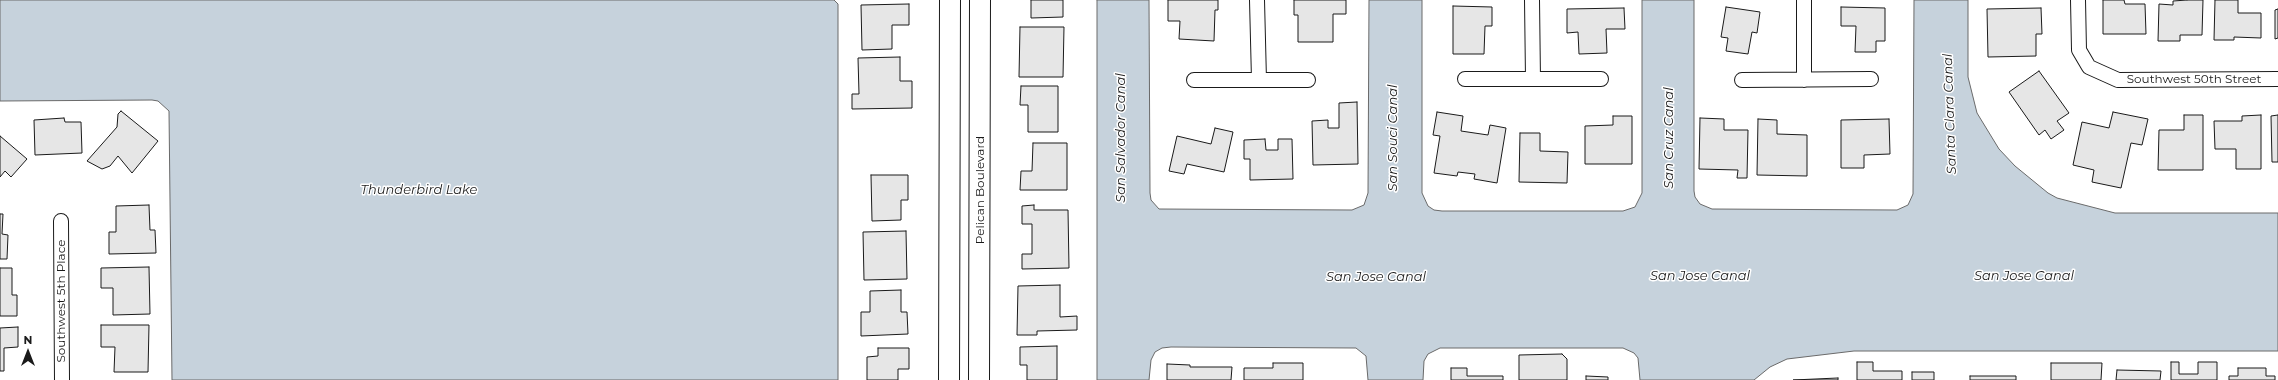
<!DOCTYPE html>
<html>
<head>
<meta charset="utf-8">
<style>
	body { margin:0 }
	#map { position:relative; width:2278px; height:380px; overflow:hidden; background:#fff; font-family:Montserrat,sans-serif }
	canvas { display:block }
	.north { position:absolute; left:8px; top:332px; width:40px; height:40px; -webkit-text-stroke:3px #fff; paint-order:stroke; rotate:0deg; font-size:11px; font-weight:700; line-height:16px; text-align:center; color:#1a1a1a }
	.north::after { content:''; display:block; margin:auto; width:14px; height:18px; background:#1a1a1a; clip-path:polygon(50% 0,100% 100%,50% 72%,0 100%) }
</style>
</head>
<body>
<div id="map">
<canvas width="2278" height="380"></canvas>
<div class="north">N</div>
</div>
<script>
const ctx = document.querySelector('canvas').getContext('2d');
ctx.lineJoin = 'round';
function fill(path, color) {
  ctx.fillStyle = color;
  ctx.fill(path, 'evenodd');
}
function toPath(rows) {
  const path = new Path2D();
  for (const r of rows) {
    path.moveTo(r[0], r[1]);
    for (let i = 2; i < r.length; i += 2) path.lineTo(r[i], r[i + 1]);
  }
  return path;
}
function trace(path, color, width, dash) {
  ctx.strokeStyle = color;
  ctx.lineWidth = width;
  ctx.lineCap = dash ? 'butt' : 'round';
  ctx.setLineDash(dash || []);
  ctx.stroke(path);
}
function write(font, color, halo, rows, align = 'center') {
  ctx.font = font + ' Montserrat,sans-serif';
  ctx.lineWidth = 3;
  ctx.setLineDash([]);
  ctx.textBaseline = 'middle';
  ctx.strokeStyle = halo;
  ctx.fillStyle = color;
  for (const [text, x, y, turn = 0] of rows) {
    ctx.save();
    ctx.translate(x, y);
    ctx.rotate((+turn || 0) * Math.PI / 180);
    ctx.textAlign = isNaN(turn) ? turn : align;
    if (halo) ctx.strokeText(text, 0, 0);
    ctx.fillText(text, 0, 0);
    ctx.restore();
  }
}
const water = toPath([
	[0,0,834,0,838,4,838,380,172,380,169,111,158,101,152,100,0,101,0,0],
	[1097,0,1149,0,1150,193,1151,200,1159,209,1352,210,1364,205,1368,193,1369,0,1422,0,1422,193,1428,206,1434,210,1442,211,1623,211,1635,207,1642,193,1642,0,1694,0,1694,191,1695,197,1700,204,1712,209,1897,210,1908,205,1913,194,1914,0,1968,0,1968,77,1977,113,1999,149,2015,166,2048,193,2057,198,2115,213,2278,213,2278,351,1854,351,1787,359,1770,367,1754,380,1640,380,1638,358,1634,353,1623,348,1440,348,1428,354,1424,361,1423,380,1368,380,1366,356,1356,348,1171,347,1162,348,1155,352,1151,360,1149,380,1097,380,1097,0]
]);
fill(water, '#c6d2dc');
trace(water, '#6a6a6a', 1);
const building = toPath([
	[1031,0,1063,0,1063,17,1031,18,1031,0],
	[1168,0,1218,0,1218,10,1215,10,1214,41,1179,39,1180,21,1168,21,1168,0],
	[1294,0,1346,0,1346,14,1333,14,1333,42,1298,42,1298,15,1294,15,1294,0],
	[2103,0,2124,0,2125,4,2145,4,2146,34,2103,34,2103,0],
	[2187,0,2203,0,2202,35,2180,35,2180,41,2158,41,2159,4,2173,5,2173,1,2187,0],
	[2215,0,2238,0,2238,13,2261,13,2261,38,2234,37,2234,40,2214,40,2215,0],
	[909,4,909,25,892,25,892,49,862,50,861,5,909,4],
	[1453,6,1492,7,1492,26,1485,26,1484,54,1453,54,1453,6],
	[1726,7,1760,12,1757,33,1752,32,1748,54,1726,51,1728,38,1721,37,1726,7],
	[1841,7,1885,8,1885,41,1876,41,1876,52,1855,52,1856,26,1841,26,1841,7],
	[1624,8,1625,29,1606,29,1607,53,1579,54,1578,32,1567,33,1567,9,1624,8],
	[2041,8,2042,34,2036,34,2036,56,1988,57,1987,9,2041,8],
	[2278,9,2278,38,2275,39,2275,10,2278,9],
	[1020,27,1064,27,1063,77,1019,77,1020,27],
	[900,57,900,81,912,81,912,108,852,109,852,94,859,94,858,58,900,57],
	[2039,71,2069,113,2057,121,2064,130,2051,139,2045,130,2039,135,2009,92,2039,71],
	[1021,86,1058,86,1058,132,1028,132,1028,105,1020,105,1021,86],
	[1357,102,1358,164,1313,165,1312,121,1328,120,1328,128,1339,128,1339,103,1357,102],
	[121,111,158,141,132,173,118,156,110,166,102,169,87,161,117,127,118,114,121,111],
	[1437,112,1463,116,1461,131,1488,135,1490,125,1506,128,1497,183,1474,179,1475,174,1458,172,1457,176,1434,173,1440,136,1433,135,1437,112],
	[2113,112,2148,119,2142,145,2131,143,2121,188,2092,182,2094,170,2073,165,2082,122,2109,128,2113,112],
	[2184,115,2203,115,2203,170,2158,170,2159,130,2184,130,2184,115],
	[2261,115,2261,169,2236,169,2236,149,2215,149,2214,121,2242,121,2242,116,2261,115],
	[2278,115,2278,162,2272,162,2271,116,2278,115],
	[1613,116,1632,116,1632,164,1585,164,1585,126,1613,125,1613,116],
	[64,118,65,122,81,122,82,153,35,155,34,120,64,118],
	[1700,118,1724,119,1724,130,1748,130,1747,178,1737,178,1738,170,1699,169,1700,118],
	[1758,119,1777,120,1777,134,1807,135,1807,176,1757,175,1758,119],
	[1889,119,1890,154,1864,155,1864,168,1841,168,1841,120,1889,119],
	[1215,128,1233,132,1224,172,1187,164,1184,174,1169,171,1177,136,1211,144,1215,128],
	[1520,133,1540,133,1540,151,1568,152,1567,183,1519,182,1520,133],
	[0,136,27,159,11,177,5,171,0,177,0,136],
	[1265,139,1266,150,1278,150,1278,139,1292,139,1293,179,1250,180,1250,159,1244,159,1244,140,1265,139],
	[1033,143,1067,143,1067,190,1020,190,1021,171,1032,171,1033,143],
	[871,175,908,175,908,200,901,200,901,220,872,221,871,175],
	[149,205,150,230,155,230,156,253,109,254,109,232,116,232,116,206,149,205],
	[1034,205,1034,210,1068,210,1069,268,1022,269,1022,254,1032,254,1032,224,1022,224,1022,206,1034,205],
	[0,214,3,214,2,234,8,235,7,259,0,259,0,214],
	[906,231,907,279,864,280,863,232,906,231],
	[149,267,150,314,113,315,113,288,101,288,101,268,149,267],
	[0,268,12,268,12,295,17,295,17,316,0,316,0,268],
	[1060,285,1060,317,1077,316,1077,330,1037,331,1037,335,1017,335,1018,286,1060,285],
	[901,290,901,312,907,312,908,334,861,336,861,312,870,312,870,291,901,290],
	[101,325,149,325,148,372,114,372,115,347,101,347,101,325],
	[18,327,18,347,4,348,4,371,0,371,0,328,18,327],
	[1057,346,1057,380,1027,380,1027,365,1020,365,1020,347,1057,346],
	[878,348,909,348,909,369,898,369,898,380,867,380,867,357,878,356,878,348],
	[1562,354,1567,359,1567,380,1519,380,1519,355,1562,354],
	[1857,362,1873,362,1873,371,1902,371,1902,380,1857,380,1857,362],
	[2171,362,2179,362,2179,374,2198,374,2198,362,2217,362,2217,380,2171,380,2171,362],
	[1273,363,1303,363,1303,380,1244,380,1244,368,1273,368,1273,363],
	[2051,363,2102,363,2101,380,2051,380,2051,363],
	[1167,364,1190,365,1190,367,1232,367,1231,380,1167,380,1167,364],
	[1451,368,1467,368,1467,376,1503,376,1503,380,1451,380,1451,368],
	[2238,368,2266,368,2266,376,2275,376,2275,380,2229,380,2229,376,2238,376,2238,368],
	[2117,370,2161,371,2160,380,2116,380,2117,370],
	[1912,372,1934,372,1934,380,1912,380,1912,372],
	[1586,376,1608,377,1608,380,1586,380,1586,376],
	[1970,376,2016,376,2016,380,1970,380,1970,376],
	[1838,378,1838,380,1793,380,1838,378]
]);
fill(building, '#e6e6e6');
trace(building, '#1a1a1a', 1);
const street = toPath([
	[1257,0,1259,80],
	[1532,0,1533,79],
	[1804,0,1804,80],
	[2078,0,2079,50,2089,67,2118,80,2278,79],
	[1465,79,1601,79],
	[1194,80,1308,80],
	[1742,80,1871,79],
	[61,221,62,380]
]);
const secondary = toPath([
	[949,380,950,0],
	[979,380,980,0]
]);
trace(street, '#1a1a1a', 16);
trace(secondary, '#1a1a1a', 22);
trace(street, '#fff', 14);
trace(secondary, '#fff', 20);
write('12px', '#1a1a1a', '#fff', [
	["Southwest 50th Street",2194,79],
	["Pelican Boulevard",980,190,-90],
	["Southwest 5th Place",61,301,-90]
]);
write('italic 13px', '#1a1a1a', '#fff', [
	["Santa Clara Canal",1950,114,-92],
	["San Salvador Canal",1121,138,-90],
	["San Souci Canal",1393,138,-90],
	["San Cruz Canal",1669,138,-90],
	["Thunderbird Lake",419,190],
	["San Jose Canal",1700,276],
	["San Jose Canal",2024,276],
	["San Jose Canal",1376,277]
]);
</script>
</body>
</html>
